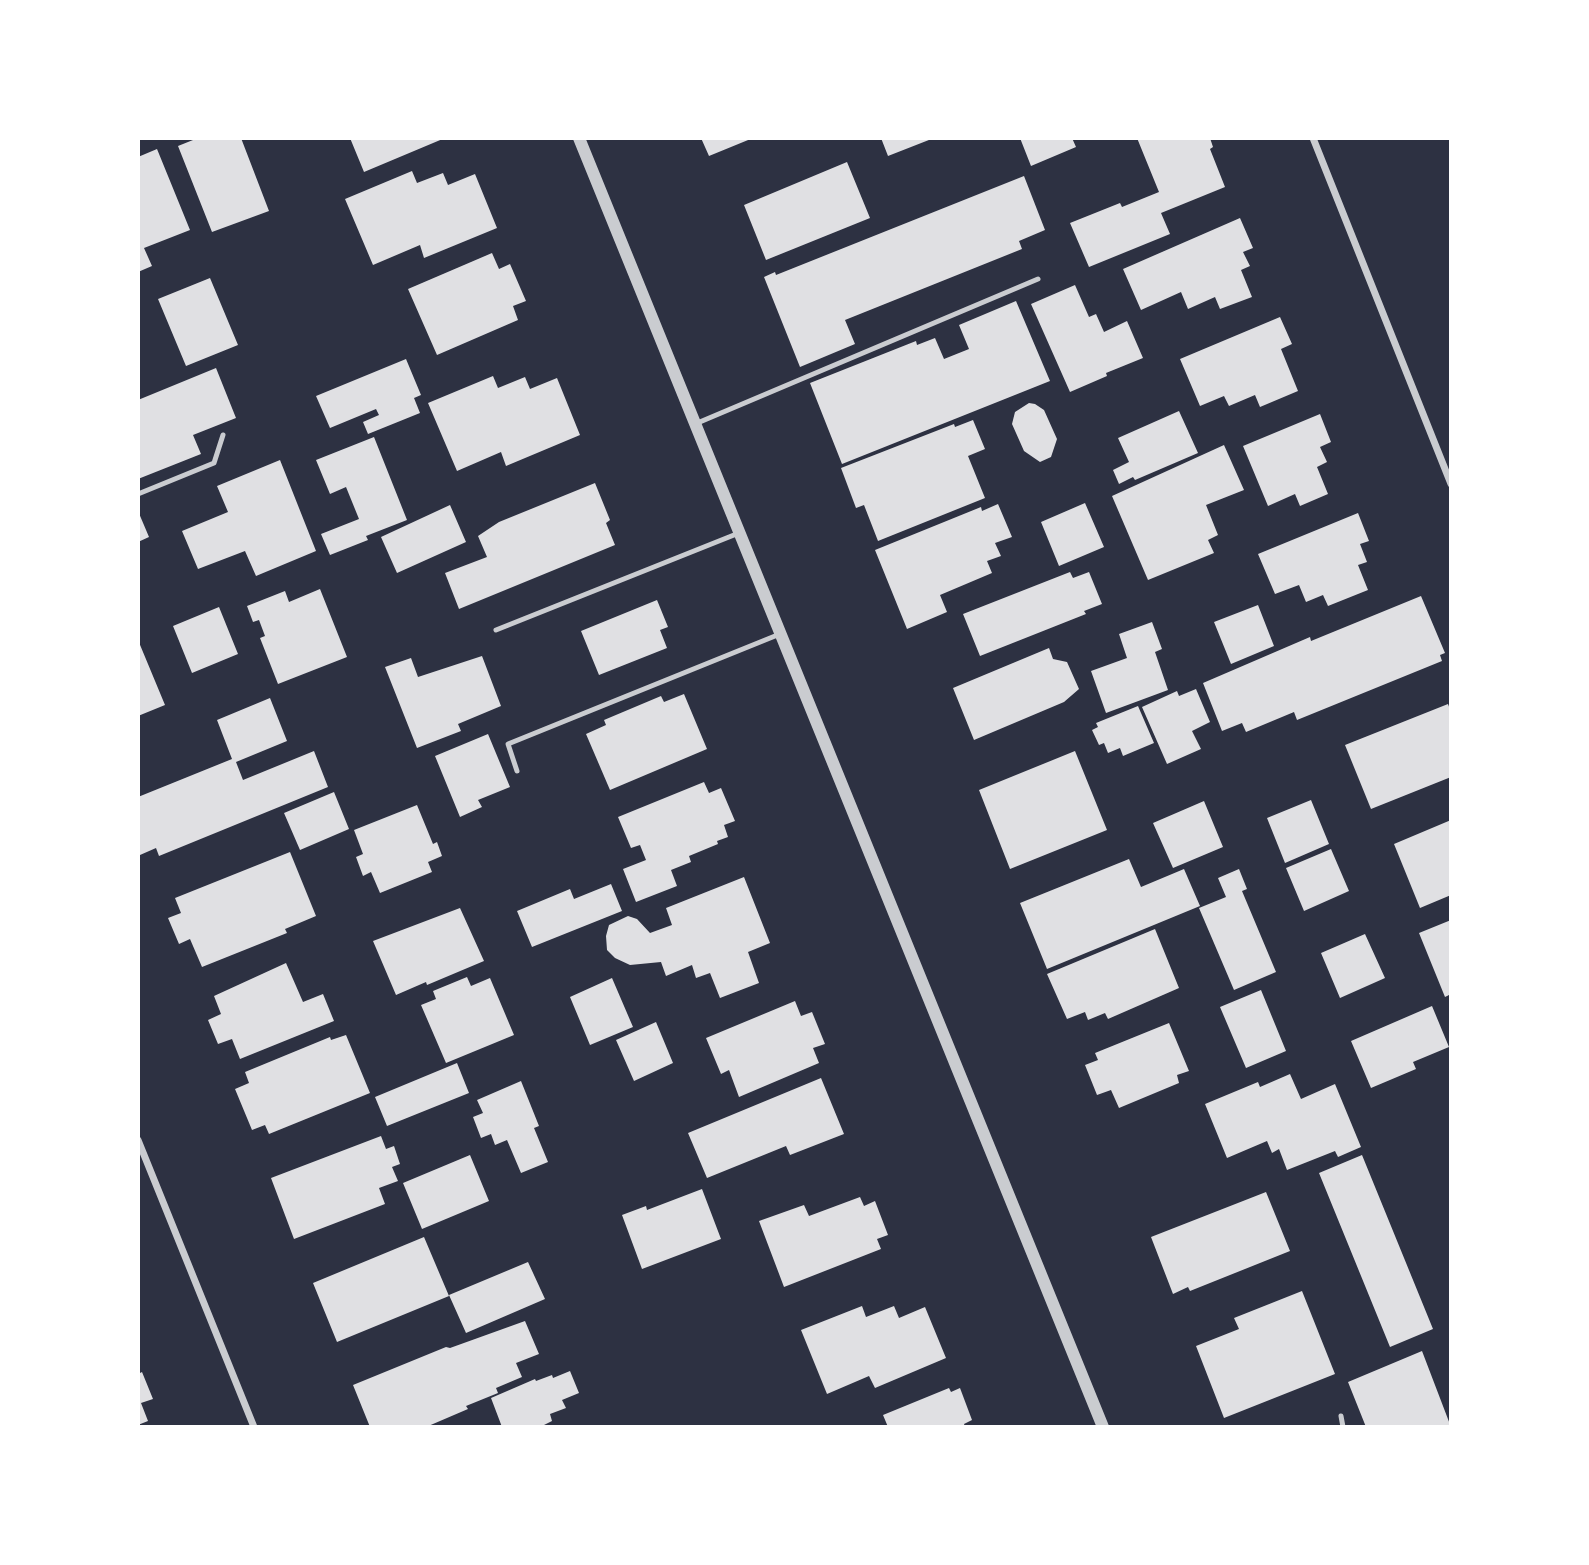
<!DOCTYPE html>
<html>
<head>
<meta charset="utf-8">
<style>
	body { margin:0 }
	#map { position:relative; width:1589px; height:1565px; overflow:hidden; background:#2d3142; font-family:Roboto,sans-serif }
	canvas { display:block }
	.frame { position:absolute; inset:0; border:140px solid #fff; pointer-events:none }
</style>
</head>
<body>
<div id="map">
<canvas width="1589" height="1565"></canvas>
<div class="frame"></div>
</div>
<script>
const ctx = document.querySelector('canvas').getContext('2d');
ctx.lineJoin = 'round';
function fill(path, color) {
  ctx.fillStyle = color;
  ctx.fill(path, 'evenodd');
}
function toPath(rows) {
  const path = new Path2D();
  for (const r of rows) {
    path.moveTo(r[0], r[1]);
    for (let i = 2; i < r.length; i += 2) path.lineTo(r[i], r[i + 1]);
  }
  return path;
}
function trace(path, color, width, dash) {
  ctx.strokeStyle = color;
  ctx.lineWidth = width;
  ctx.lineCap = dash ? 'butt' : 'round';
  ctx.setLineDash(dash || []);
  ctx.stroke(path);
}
fill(toPath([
	[198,138,241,138,269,211,212,232,178,146],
	[350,138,445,138,364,172],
	[701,138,753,138,709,156],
	[881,138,934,138,888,156],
	[1020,138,1072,138,1076,147,1031,166],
	[1137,138,1210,138,1213,147,1210,149,1225,187,1161,213,1170,234,1089,267,1070,223,1120,203,1122,207,1159,192],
	[157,149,190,230,144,248,152,266,138,272,138,157],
	[847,162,870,218,766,260,744,205],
	[412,171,417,183,443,173,448,185,475,174,497,228,424,258,420,245,373,265,345,199],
	[1024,176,1045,230,1019,241,1022,249,845,320,855,344,800,367,764,277,775,272,776,275],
	[1240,218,1253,248,1243,252,1250,266,1241,270,1252,297,1220,309,1215,297,1188,309,1181,292,1141,310,1123,269],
	[492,253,499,269,510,264,526,301,513,306,518,320,437,355,408,289],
	[210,278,238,345,186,366,158,299],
	[1075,285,1089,317,1096,314,1104,332,1127,321,1143,358,1106,373,1107,376,1070,392,1031,304],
	[1016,301,1050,381,842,464,810,383,916,341,917,345,935,338,944,359,969,349,959,325],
	[1280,317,1292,344,1281,349,1298,391,1260,407,1255,395,1229,406,1224,396,1200,406,1180,359],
	[406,359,421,395,414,398,420,413,368,434,363,422,379,415,376,409,330,428,316,396],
	[216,368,236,418,193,435,201,454,138,479,138,400],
	[493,376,498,388,525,377,530,389,557,378,580,435,506,466,501,452,457,471,428,403],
	[1029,403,1035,404,1044,410,1057,439,1051,457,1040,462,1024,451,1012,424,1015,412],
	[1179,411,1198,453,1135,480,1133,477,1119,484,1113,470,1129,462,1118,438],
	[1320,414,1331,442,1320,447,1327,462,1317,467,1328,494,1300,506,1295,494,1268,506,1243,446],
	[973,420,985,449,968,456,985,498,878,541,864,505,856,508,841,468,954,424,955,427],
	[374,437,407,520,366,536,368,540,330,555,321,534,359,519,346,487,330,494,316,460],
	[1224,445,1244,490,1206,505,1218,535,1208,540,1214,553,1148,580,1112,496],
	[280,460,316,551,256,576,245,551,198,569,182,531,228,512,217,486],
	[595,483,610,520,606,523,615,545,459,609,445,573,487,557,478,536,499,522],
	[1085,503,1104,547,1059,566,1041,522],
	[998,504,1012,537,995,543,1001,556,987,561,992,573,940,595,947,612,907,629,875,550,981,507,982,511],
	[450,505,466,542,397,573,381,537],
	[138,511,149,537,138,542],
	[1358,513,1369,541,1360,544,1367,562,1358,565,1368,590,1328,606,1323,595,1306,602,1299,585,1275,594,1258,554],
	[1070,572,1073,578,1089,572,1102,604,1084,611,1086,614,980,656,963,614],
	[320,589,347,657,278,684,260,638,265,636,259,620,253,622,247,606,285,591,289,602],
	[1421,596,1445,653,1440,655,1442,661,1297,720,1294,712,1246,732,1242,723,1222,731,1203,683,1310,637,1311,641],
	[657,600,668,627,660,630,667,648,599,675,581,631],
	[1258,605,1274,646,1231,664,1214,622],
	[219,607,238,654,192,673,173,626],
	[1152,622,1162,649,1155,652,1168,690,1106,713,1091,671,1127,658,1119,634],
	[138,640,165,705,138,716],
	[1049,648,1053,659,1067,662,1079,689,1064,702,974,740,953,688],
	[482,656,501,706,458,724,461,731,417,748,385,667,411,658,418,677],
	[1196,689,1210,722,1192,731,1201,749,1167,764,1142,707,1177,691,1179,696],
	[684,694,707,749,610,790,586,734,606,725,604,720,661,696,664,702],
	[270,698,287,741,236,762,243,780,314,751,328,787,159,856,156,848,140,855,138,797,232,759,217,720],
	[1448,704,1451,712,1451,777,1371,809,1345,745],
	[1138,706,1154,743,1123,756,1120,748,1108,753,1104,743,1099,745,1092,730,1098,727,1096,723],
	[488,734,510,787,478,800,482,807,460,817,435,756],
	[1075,751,1107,830,1010,869,979,790],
	[704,782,709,793,721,788,735,821,724,825,728,837,717,841,718,844,689,856,691,862,671,870,677,886,636,902,623,869,646,860,640,845,631,848,618,817],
	[334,792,349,829,300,850,284,813],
	[1311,800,1329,844,1285,863,1267,818],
	[1204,801,1223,847,1173,868,1153,823],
	[417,805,433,844,437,842,442,856,428,862,432,872,380,893,371,872,363,876,356,857,363,854,354,830],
	[1451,820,1451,895,1420,908,1394,844],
	[1331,849,1349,891,1304,911,1286,868],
	[290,852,316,916,285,929,287,933,202,967,190,939,179,944,168,918,181,913,175,898],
	[1129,859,1141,887,1184,869,1200,906,1047,969,1020,903],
	[1239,869,1247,889,1242,891,1276,972,1234,990,1199,908,1226,897,1218,878],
	[744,877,770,943,748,952,759,983,720,998,710,973,696,978,692,965,666,976,661,962,630,965,615,958,607,950,606,936,609,925,628,916,637,919,650,933,672,925,666,908],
	[611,884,622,911,532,947,517,911,570,889,574,899],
	[460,908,484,961,427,985,426,982,396,995,373,941],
	[1451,920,1451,994,1445,997,1419,933],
	[1155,929,1179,988,1108,1019,1105,1013,1088,1020,1085,1012,1067,1019,1047,974],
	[1365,934,1385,978,1340,998,1321,953],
	[286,963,303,1002,323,994,334,1021,240,1059,232,1039,218,1044,208,1020,221,1014,214,996],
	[467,977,471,986,490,978,514,1035,446,1063,421,1005,436,999,433,991],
	[612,978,633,1027,590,1045,570,997],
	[1261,990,1286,1051,1246,1068,1220,1007],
	[795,1001,801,1016,812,1012,825,1044,813,1048,819,1063,739,1097,729,1070,721,1074,706,1038],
	[1432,1006,1449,1047,1413,1062,1416,1069,1371,1088,1351,1041],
	[656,1022,673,1063,634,1081,616,1040],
	[1169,1023,1189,1071,1177,1075,1179,1083,1119,1108,1111,1090,1097,1095,1085,1065,1098,1060,1095,1053],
	[346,1035,370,1093,269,1134,265,1125,252,1130,235,1089,249,1083,245,1072,330,1037,331,1040],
	[457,1063,469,1093,387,1126,375,1097],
	[1290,1074,1301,1099,1335,1084,1361,1147,1338,1157,1335,1151,1287,1170,1279,1149,1272,1153,1267,1141,1227,1158,1205,1104,1258,1082,1260,1087],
	[821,1078,844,1134,790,1155,786,1146,707,1178,688,1133],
	[521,1081,539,1126,534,1128,548,1162,521,1173,507,1140,495,1145,491,1134,481,1138,473,1117,483,1113,477,1100],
	[381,1136,386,1149,394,1146,400,1164,392,1167,398,1181,379,1188,385,1204,294,1239,271,1178],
	[470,1155,489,1201,422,1229,403,1183],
	[1362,1155,1433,1329,1390,1347,1319,1173],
	[702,1189,721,1239,642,1269,622,1215,646,1206,647,1210],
	[1266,1192,1290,1251,1190,1291,1188,1287,1173,1294,1151,1237],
	[860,1197,864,1206,875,1201,888,1235,877,1239,881,1249,784,1287,759,1221,804,1205,809,1216],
	[424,1237,449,1296,337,1342,313,1283],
	[528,1262,545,1299,466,1333,449,1295],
	[1302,1291,1335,1374,1224,1418,1196,1346,1239,1329,1234,1318],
	[862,1306,866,1317,894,1306,899,1318,925,1307,946,1358,875,1388,869,1376,827,1394,801,1330],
	[525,1321,539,1354,516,1363,522,1377,496,1388,498,1393,466,1406,468,1409,426,1427,370,1427,353,1385,446,1347,450,1348],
	[1422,1351,1451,1427,1366,1427,1348,1382],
	[570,1371,579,1393,562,1400,566,1408,550,1414,552,1421,544,1425,545,1427,502,1427,491,1398,535,1379,536,1381,552,1375,553,1378],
	[142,1372,153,1399,141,1403,148,1421,138,1425,138,1374],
	[949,1388,951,1392,960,1388,972,1420,964,1424,965,1427,888,1427,883,1415]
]), '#e0e0e3');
trace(toPath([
	[695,424,1038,279],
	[138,494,214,463,223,435],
	[496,630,739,533],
	[517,771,508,744,780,634],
	[1341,1416,1343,1427]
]), '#caccd0', 5);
trace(toPath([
	[1313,138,1451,484],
	[138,1140,254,1427]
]), '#caccd0', 7);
trace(toPath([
	[579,138,1103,1427]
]), '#caccd0', 12);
</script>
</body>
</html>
